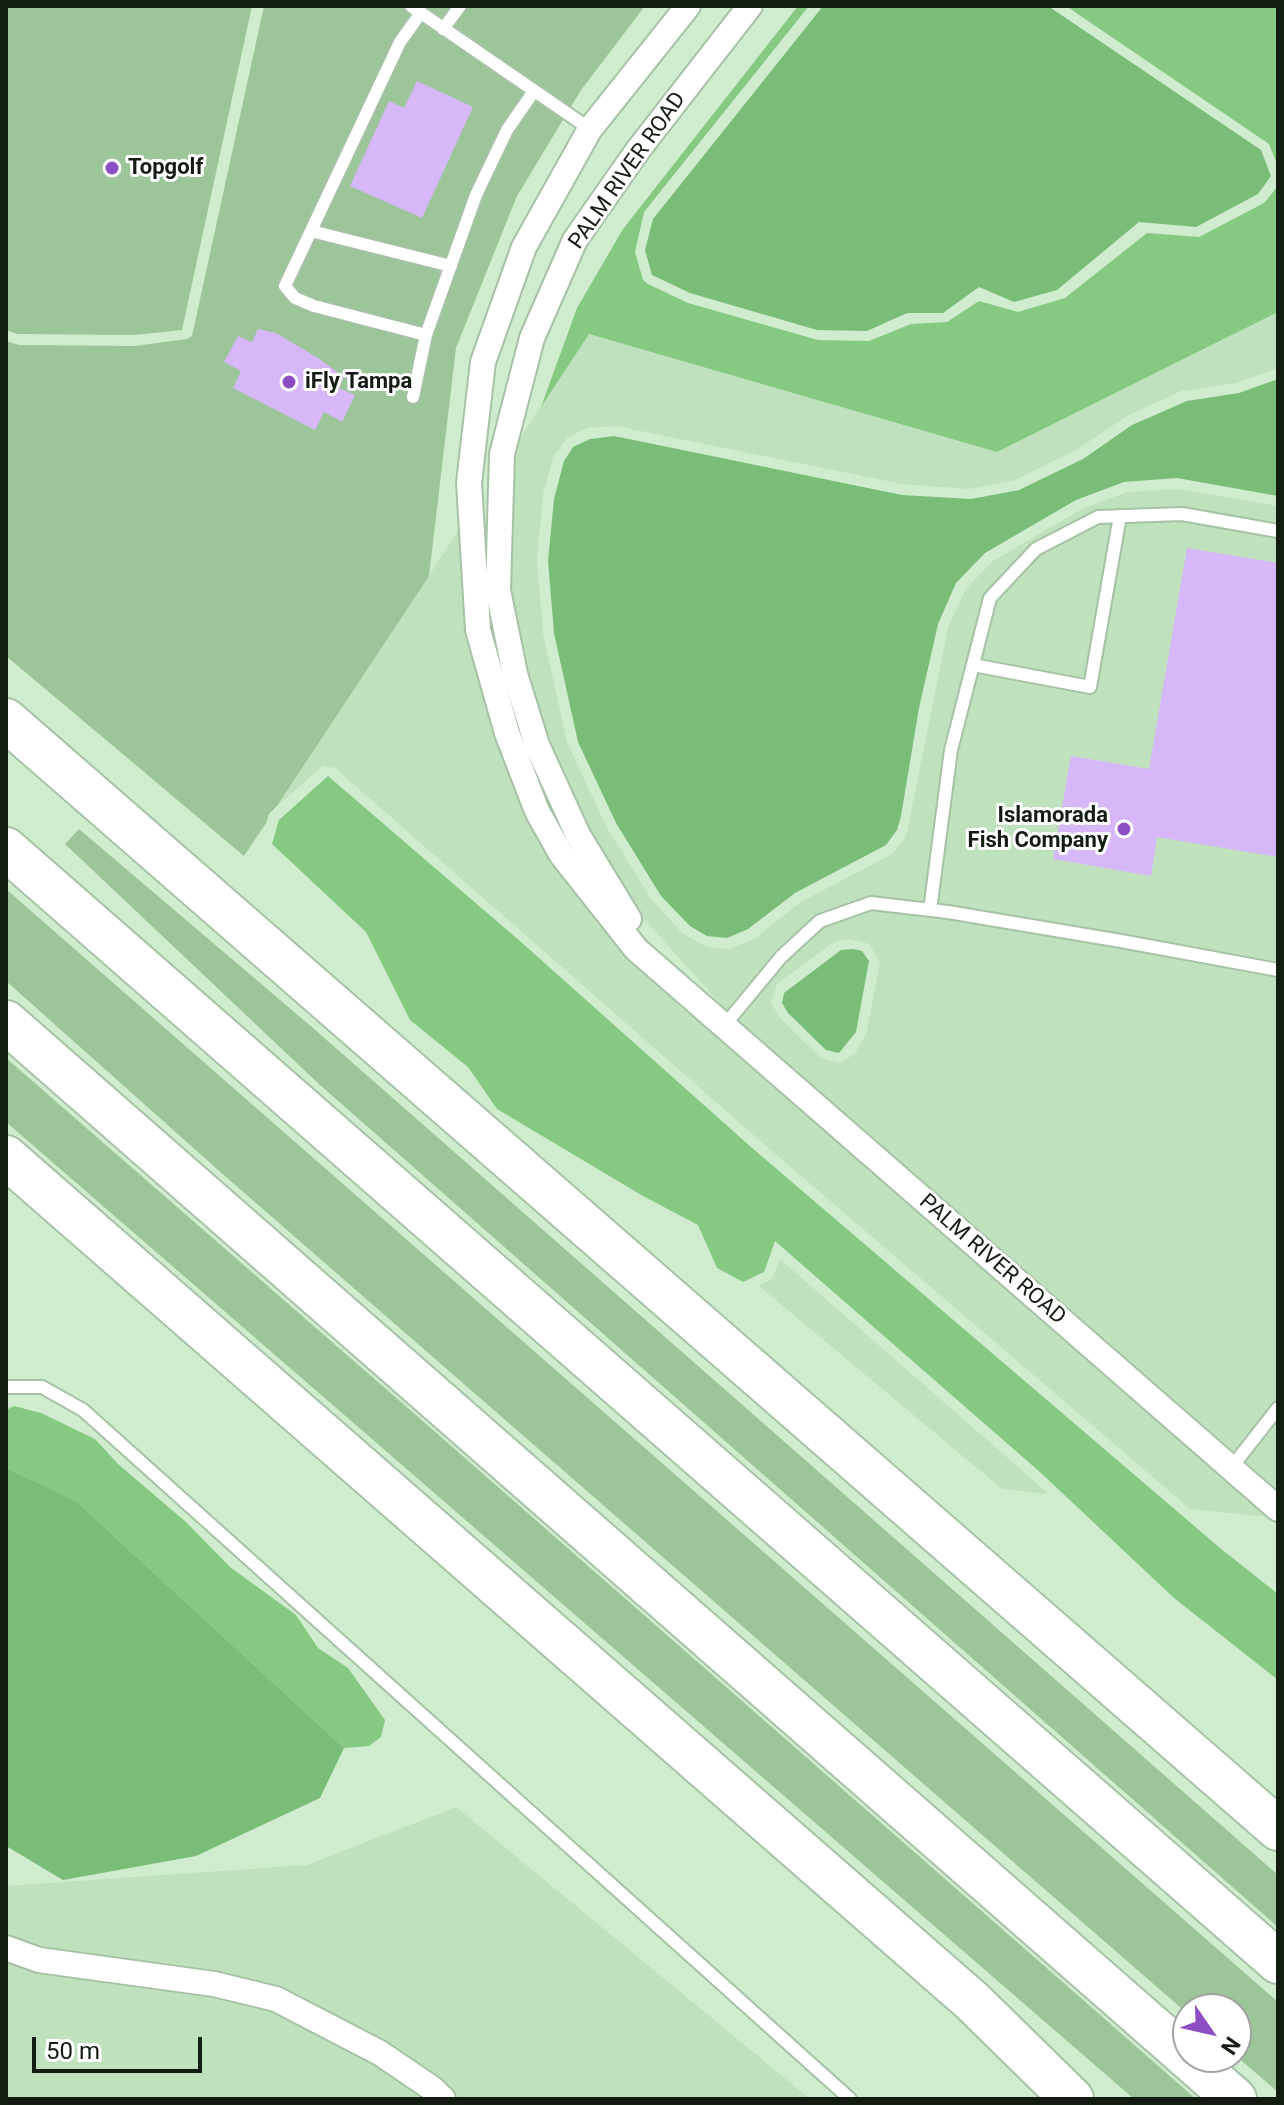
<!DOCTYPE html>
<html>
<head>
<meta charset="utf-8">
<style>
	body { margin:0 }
	#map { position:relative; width:1284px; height:2105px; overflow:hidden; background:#d0ecce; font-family:Roboto,sans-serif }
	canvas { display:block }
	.frame { position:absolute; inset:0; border:8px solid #121c11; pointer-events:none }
	.north { position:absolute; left:1172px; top:1993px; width:80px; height:80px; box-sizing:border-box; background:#fff; border:2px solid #a0a4a0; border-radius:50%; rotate:124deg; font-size:22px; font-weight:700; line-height:32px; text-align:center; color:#121c11 }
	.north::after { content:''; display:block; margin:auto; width:28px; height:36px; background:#8e4ec3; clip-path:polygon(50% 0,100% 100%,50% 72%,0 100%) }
	.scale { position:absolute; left:32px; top:2037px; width:170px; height:36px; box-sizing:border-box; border:4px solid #121c11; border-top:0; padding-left:10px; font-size:24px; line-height:28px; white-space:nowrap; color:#121c11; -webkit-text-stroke:6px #fff; paint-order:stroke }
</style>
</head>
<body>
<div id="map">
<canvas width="1284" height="2105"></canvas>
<div class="frame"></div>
<div class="north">N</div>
<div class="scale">50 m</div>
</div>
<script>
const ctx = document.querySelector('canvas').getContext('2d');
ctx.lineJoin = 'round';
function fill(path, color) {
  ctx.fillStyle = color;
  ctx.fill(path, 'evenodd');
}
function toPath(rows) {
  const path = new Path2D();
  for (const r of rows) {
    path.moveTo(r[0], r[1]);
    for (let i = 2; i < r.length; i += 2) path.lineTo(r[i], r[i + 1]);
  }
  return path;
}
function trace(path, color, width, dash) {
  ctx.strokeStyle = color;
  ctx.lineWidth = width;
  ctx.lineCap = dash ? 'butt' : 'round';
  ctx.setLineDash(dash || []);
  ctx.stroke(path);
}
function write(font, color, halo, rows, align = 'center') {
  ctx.font = font + ' Roboto,sans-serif';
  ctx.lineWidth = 6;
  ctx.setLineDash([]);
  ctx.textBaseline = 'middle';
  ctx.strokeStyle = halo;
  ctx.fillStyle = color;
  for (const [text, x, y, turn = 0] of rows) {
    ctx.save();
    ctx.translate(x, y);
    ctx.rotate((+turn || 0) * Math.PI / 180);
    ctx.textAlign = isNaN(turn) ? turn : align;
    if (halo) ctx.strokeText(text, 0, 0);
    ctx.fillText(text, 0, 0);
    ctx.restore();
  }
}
fill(toPath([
	[1278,312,1278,368,1236,383,1181,391,1127,416,1076,450,1015,480,969,489,902,484,616,426,587,428,567,438,553,457,543,495,537,560,543,634,567,742,607,828,652,900,682,933,707,947,729,949,754,939,801,902,892,854,906,837,948,628,965,590,993,561,1082,509,1127,492,1178,489,1278,506,1278,1493,733,1018,636,910,589,830,549,742,527,672,511,590,515,457,520,438,589,334,997,452],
	[850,939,869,944,880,962,866,1035,855,1053,841,1063,822,1059,781,1019,771,1003,777,984,834,942],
	[459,530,465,629,495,735,525,815,551,861,626,956,1269,1517,1190,1509,758,1139,335,768,323,766,277,806],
	[780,1259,1049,1494,1002,1489,759,1286,772,1279],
	[456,1807,810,2099,6,2099,6,1886,307,1865]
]), '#bfe1be');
fill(toPath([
	[6,6,252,6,182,330,134,335,17,334,6,330],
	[264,6,645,6,581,90,517,196,456,348,429,576,277,806,269,814,266,823,244,856,6,656,6,341,19,345,135,346,187,339,192,336],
	[79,829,313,1028,1278,1875,1278,1927,320,1085,65,844],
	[6,889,1278,2002,1278,2092,1236,2056,1236,2009,1188,2009,1188,2014,226,1177,6,981],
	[6,1058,425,1423,1196,2099,1134,2099,6,1122]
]), '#9cc69a');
fill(toPath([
	[798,6,809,6,644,212,635,252,643,280,648,284,688,303,818,340,869,341,911,324,947,322,979,301,1018,312,1065,298,1147,233,1199,237,1264,203,1278,186,1278,312,997,452,589,334,541,407,577,308,623,229],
	[1066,6,1278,6,1278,167,1269,144],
	[328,776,521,942,751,1147,1220,1548,1278,1594,1278,1680,1174,1598,1041,1473,775,1241,764,1272,743,1282,717,1268,698,1225,643,1196,497,1109,468,1067,410,1020,366,932,272,844,279,820],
	[14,1406,41,1413,95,1439,118,1464,186,1522,230,1567,296,1615,318,1648,348,1668,385,1720,381,1737,369,1746,344,1748,77,1502,6,1471,6,1410]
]), '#85c983');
fill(toPath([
	[823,6,1048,6,1261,150,1271,176,1258,194,1196,227,1139,222,1057,290,1014,302,979,287,943,313,907,313,867,331,817,330,690,293,652,275,645,250,653,219],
	[1278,379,1278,496,1177,478,1124,482,1076,500,985,553,956,583,938,624,919,708,901,816,897,830,886,845,795,893,748,929,727,938,707,936,690,926,661,896,616,823,578,742,554,633,548,561,554,499,564,461,573,447,590,439,614,436,902,495,971,499,1019,490,1083,459,1132,425,1187,401,1239,393],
	[853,949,862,951,869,961,856,1032,839,1053,826,1050,788,1013,782,1003,784,993,841,950],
	[9,1470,77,1502,344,1748,320,1798,196,1856,63,1880,6,1846,6,1471]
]), '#79bd78');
fill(toPath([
	[417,81,473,107,422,218,350,186,389,101,404,108],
	[258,329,276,333,318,358,344,377,339,388,355,395,342,422,324,412,315,430,233,388,241,371,224,362,238,336,252,342],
	[1187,548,1278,563,1278,857,1157,837,1151,876,1053,859,1071,756,1149,769]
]), '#d6b7f8');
const lane = toPath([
	[411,6,590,129],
	[420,14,400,42,285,286,295,298,314,306,426,335],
	[443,29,460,6],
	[311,231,451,266],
	[413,397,426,335,476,195,507,130,534,91],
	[973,665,1090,687,1120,516],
	[930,910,951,750,990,598,1036,549,1098,517,1182,514,1278,531],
	[724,1026,781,957,820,921,871,903,948,912,1121,941,1278,970],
	[6,1387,42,1387,83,1410,850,2099],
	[1231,1468,1278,1408]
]);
const street = toPath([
	[688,6,590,129,524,247,483,362,469,483,478,630,507,733,537,811,561,854,636,949,1278,1509],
	[629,919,578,835,537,745,515,674,498,590,502,454,532,338,575,240,638,150,750,6],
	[6,1948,39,1960,214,1984,276,1999,380,2053,433,2089,443,2099]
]);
const highway = toPath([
	[6,720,1278,1829],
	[6,849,1278,1962],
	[6,1022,1235,2099],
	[6,1157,972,2001,1072,2099]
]);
trace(lane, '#a6c1a5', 16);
trace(street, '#a6c1a5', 28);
trace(highway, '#a6c1a5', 46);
trace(lane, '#fff', 12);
trace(street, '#fff', 24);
trace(highway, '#fff', 42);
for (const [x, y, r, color] of [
	[112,168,8,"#8e4ec3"],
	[289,382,8,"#8e4ec3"],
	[1124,829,8,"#8e4ec3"]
]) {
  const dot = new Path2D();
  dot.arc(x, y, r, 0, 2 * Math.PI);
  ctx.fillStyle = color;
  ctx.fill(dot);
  trace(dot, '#fff', 3);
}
write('bold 22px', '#121c11', '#fff', [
	["Topgolf",128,168],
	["iFly Tampa",305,382],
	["Islamorada",1108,816,"right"],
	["Fish Company",1108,841,"right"]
], 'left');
write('22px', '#121c11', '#fff', [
	["PALM RIVER ROAD",628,171,-55],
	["PALM RIVER ROAD",992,1260,41]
]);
</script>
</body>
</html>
